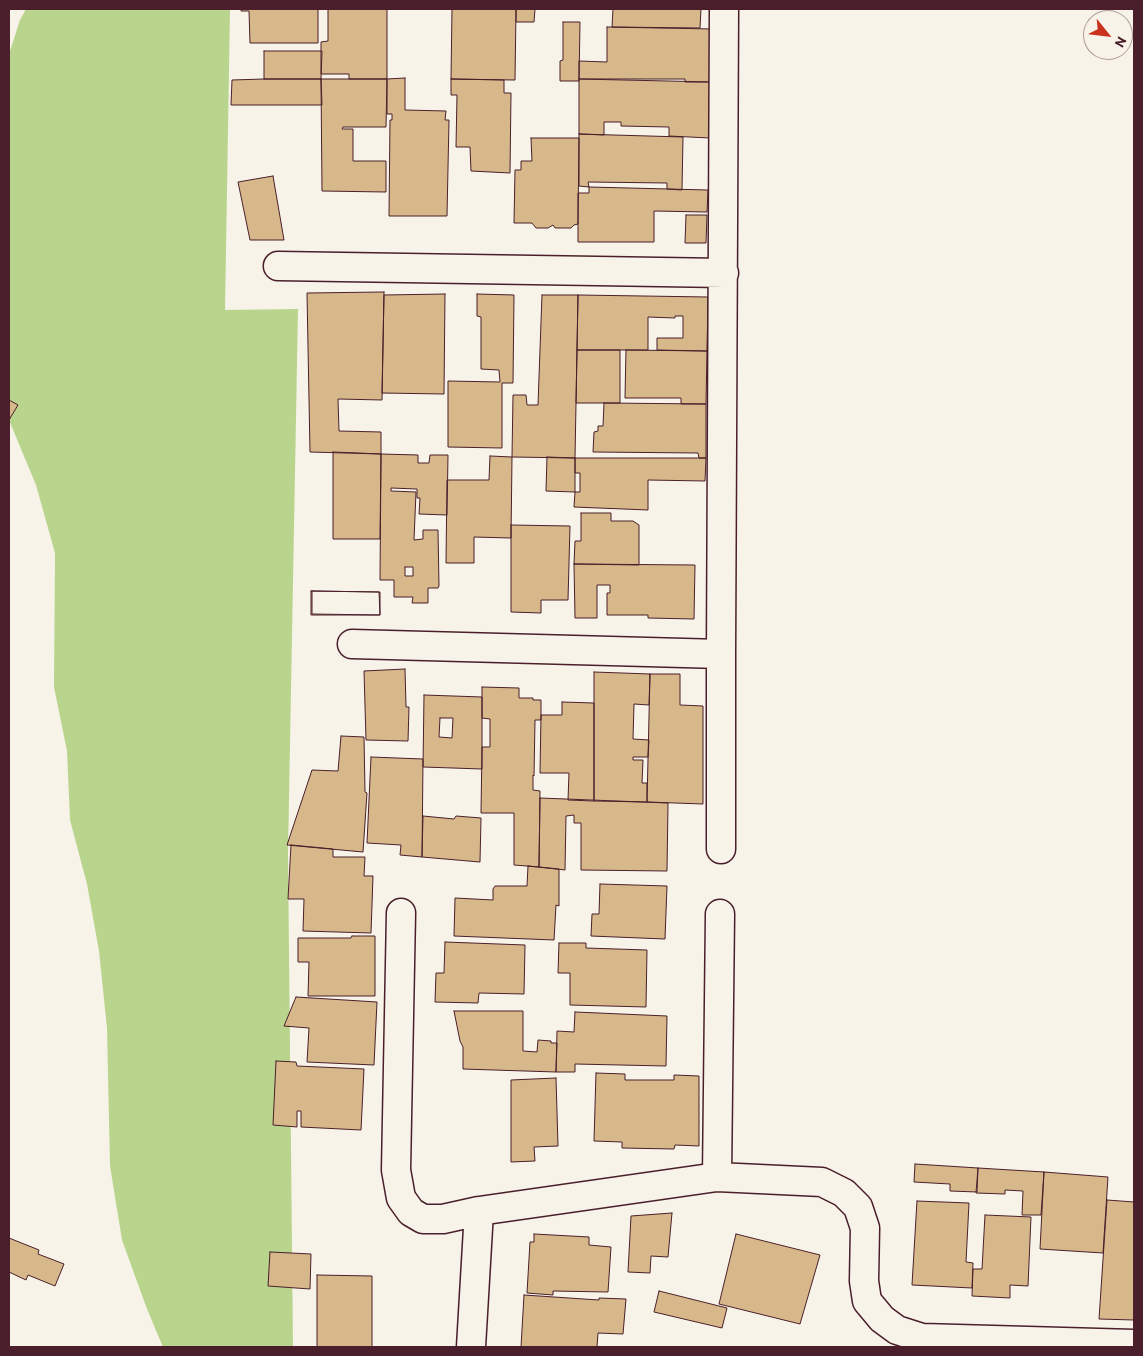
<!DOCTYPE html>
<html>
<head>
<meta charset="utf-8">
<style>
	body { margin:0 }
	#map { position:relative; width:1143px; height:1356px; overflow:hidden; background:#f7f3e8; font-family:Itim,sans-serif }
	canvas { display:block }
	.frame { position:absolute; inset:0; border:10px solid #4a1f2b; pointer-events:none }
	.north { position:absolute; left:1083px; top:10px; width:50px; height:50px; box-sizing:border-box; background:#f7f3e8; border:1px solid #b29e9c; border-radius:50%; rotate:119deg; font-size:14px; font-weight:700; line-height:20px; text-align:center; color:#4a1f2b }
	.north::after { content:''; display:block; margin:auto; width:18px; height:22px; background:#c8321e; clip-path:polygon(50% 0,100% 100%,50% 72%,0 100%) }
</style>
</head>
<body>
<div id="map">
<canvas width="1143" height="1356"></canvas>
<div class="frame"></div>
<div class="north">N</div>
</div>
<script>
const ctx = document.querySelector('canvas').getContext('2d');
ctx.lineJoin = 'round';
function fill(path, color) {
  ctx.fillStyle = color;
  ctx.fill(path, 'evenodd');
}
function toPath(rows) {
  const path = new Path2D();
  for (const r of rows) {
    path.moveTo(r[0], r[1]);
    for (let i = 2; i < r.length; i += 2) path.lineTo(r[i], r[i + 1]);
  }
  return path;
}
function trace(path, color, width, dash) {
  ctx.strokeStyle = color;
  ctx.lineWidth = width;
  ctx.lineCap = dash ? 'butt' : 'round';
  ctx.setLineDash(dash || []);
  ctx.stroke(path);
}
fill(toPath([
	[26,9,230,9,225,310,298,309,288,853,293,1347,163,1347,147,1309,122,1240,110,1166,107,1028,99,951,87,884,70,820,67,751,54,687,55,553,36,485,9,420,9,54,20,20]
]), '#b9d58d');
const building = toPath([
	[241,9,318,9,318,43,250,43,249,11,241,11,241,9],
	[328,9,387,9,387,79,349,79,349,74,321,74,321,42,328,41,328,9],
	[452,9,516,9,515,80,451,79,452,9],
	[516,9,535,9,534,22,516,22,516,9],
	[613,9,701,9,700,28,612,27,613,9],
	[563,22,580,22,579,81,560,81,560,61,563,60,563,22],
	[607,27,713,29,712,82,685,82,685,79,579,79,579,61,607,62,607,27],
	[264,51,322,51,321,79,264,79,264,51],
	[405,78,405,110,446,111,445,120,449,120,447,216,389,216,390,120,392,120,392,114,387,114,387,79,405,78],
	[264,79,321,79,322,105,231,105,232,80,264,79],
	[321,79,387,79,386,127,343,127,342,129,353,129,353,161,386,161,386,192,322,191,321,79],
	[451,79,504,80,504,93,511,93,510,173,471,171,470,147,456,147,457,95,451,95,451,79],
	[579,79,712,82,710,138,669,136,669,127,621,126,621,122,604,122,604,135,579,134,579,79],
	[579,134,683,137,682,190,667,189,667,183,588,182,589,187,579,186,579,134],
	[531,138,579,138,578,224,574,225,571,228,555,228,553,225,548,228,536,228,532,223,514,223,515,170,521,170,521,161,532,161,531,138],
	[273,176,284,240,250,240,238,182,273,176],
	[589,187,708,190,707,212,654,211,654,242,578,242,578,193,589,193,589,187],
	[686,215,707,215,706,243,685,243,686,215],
	[384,292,382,400,338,399,339,431,381,432,381,454,310,452,307,293,384,292],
	[445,294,444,394,382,393,384,295,445,294],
	[477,294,514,295,513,383,502,383,502,448,448,447,448,381,500,382,499,370,481,369,481,317,477,316,477,294],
	[542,295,578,295,575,458,512,457,513,395,526,395,527,405,538,405,542,295],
	[578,295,708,297,707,351,657,350,657,338,683,338,683,316,675,316,675,318,648,317,648,350,577,350,578,295],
	[577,350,620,350,620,403,576,403,577,350],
	[626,350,707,351,706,404,681,404,681,398,625,398,626,350],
	[9,400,18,405,9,420,9,400],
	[604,403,706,404,706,458,699,458,698,453,593,452,594,432,598,431,598,426,603,426,604,403],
	[333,452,381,454,380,539,333,539,333,452],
	[381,454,418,455,418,463,429,463,430,455,448,455,447,515,419,514,420,498,417,498,417,489,391,488,391,491,416,492,414,540,423,539,423,530,438,530,439,586,438,588,428,588,428,603,412,603,413,597,394,597,394,580,380,580,381,454],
	[405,567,413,567,413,576,405,576,405,567],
	[490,456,512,457,511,538,474,537,474,563,446,563,447,480,489,480,490,456],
	[547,457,575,458,575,492,546,491,547,457],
	[575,458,706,458,705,481,648,480,648,510,574,507,575,492,580,492,580,473,575,473,575,458],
	[581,513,611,513,611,521,633,521,639,525,639,565,574,564,575,541,581,541,581,513],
	[511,525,570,526,568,600,541,600,541,613,511,612,511,525],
	[574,564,695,565,694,619,648,618,648,615,607,615,607,593,610,593,610,585,597,585,597,618,575,618,574,564],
	[311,591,379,592,380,615,311,615,311,591],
	[312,591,380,592,380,615,312,614,312,591],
	[405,669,406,707,409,707,408,741,366,740,364,671,405,669],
	[594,672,650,674,649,705,634,704,633,739,649,740,648,757,633,757,633,760,643,760,642,783,647,783,647,802,594,801,594,672],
	[650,674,680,674,680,705,703,706,703,804,647,802,650,674],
	[482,687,519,688,519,698,533,698,533,700,541,700,541,720,535,720,534,776,533,775,533,790,540,791,539,867,514,865,514,813,481,813,482,747,490,747,490,719,482,718,482,687],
	[424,695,482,697,482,769,423,767,424,695],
	[440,718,453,718,452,738,439,737,440,718],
	[562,702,594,703,594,801,568,800,569,773,540,773,541,715,562,715,562,702],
	[341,736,364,737,365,792,367,793,363,852,287,845,312,770,338,771,341,736],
	[371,757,423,759,422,857,400,855,401,845,367,843,371,757],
	[540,798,668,803,667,871,581,870,581,823,574,823,574,815,566,816,565,870,539,867,540,798],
	[423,816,454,819,456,816,481,818,480,862,422,857,423,816],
	[291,845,333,849,333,857,365,857,364,876,373,876,371,933,303,931,304,899,288,899,291,845],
	[528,866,559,869,559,906,556,905,554,940,454,936,455,898,493,900,493,889,495,886,527,886,528,866],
	[600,884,667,886,665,939,591,936,592,914,599,914,600,884],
	[352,936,375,936,375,996,308,996,309,962,298,962,298,938,351,938,352,936],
	[445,942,525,945,524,994,479,993,478,1003,435,1002,436,973,444,973,445,942],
	[559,943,586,943,586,948,647,950,646,1007,570,1005,570,973,558,973,559,943],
	[296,997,377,1002,374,1065,307,1062,309,1028,284,1026,296,997],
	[454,1011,523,1011,523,1051,537,1052,538,1040,551,1041,551,1043,557,1043,556,1072,463,1069,463,1047,460,1041,454,1011],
	[575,1012,667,1016,666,1066,575,1064,575,1072,556,1072,557,1031,574,1032,575,1012],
	[276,1061,296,1062,297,1066,364,1069,361,1130,301,1127,301,1111,297,1111,297,1127,273,1125,276,1061],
	[596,1073,625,1074,625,1080,674,1080,674,1075,699,1076,699,1146,675,1145,674,1149,622,1148,622,1142,594,1141,596,1073],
	[556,1078,558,1146,534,1147,535,1161,511,1162,511,1080,556,1078],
	[915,1164,978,1168,977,1192,950,1191,950,1184,914,1182,915,1164],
	[978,1168,1044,1172,1041,1215,1022,1215,1023,1191,1005,1190,1005,1194,976,1193,978,1168],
	[1044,1172,1108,1177,1103,1253,1040,1249,1044,1172],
	[1107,1200,1134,1202,1134,1320,1099,1319,1107,1200],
	[917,1201,969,1203,966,1262,973,1263,972,1288,912,1285,917,1201],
	[672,1213,668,1257,651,1256,650,1273,628,1272,631,1216,672,1213],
	[985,1215,1031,1217,1028,1286,1010,1285,1010,1298,972,1296,973,1269,982,1269,985,1215],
	[534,1234,589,1237,589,1245,611,1247,608,1292,553,1291,553,1295,527,1293,530,1242,534,1242,534,1234],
	[736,1234,820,1255,800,1324,719,1304,736,1234],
	[9,1238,39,1250,38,1254,64,1264,55,1286,28,1275,26,1280,9,1272,9,1238],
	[270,1252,311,1254,310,1289,268,1286,270,1252],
	[317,1275,372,1276,372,1347,317,1347,317,1275],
	[659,1291,727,1308,722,1328,654,1312,659,1291],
	[524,1295,599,1300,599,1298,626,1299,623,1334,598,1333,597,1347,521,1347,524,1295]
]);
fill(building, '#d6b88a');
trace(building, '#4a1f2b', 1);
const street = toPath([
	[278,266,724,273],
	[352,644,721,654],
	[721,849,721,654,724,9],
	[401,913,396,1170,401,1198,411,1212,423,1219,443,1219,479,1211,717,1177,822,1182,844,1193,858,1207,865,1228,864,1281,867,1301,882,1319,897,1330,922,1338,1134,1344],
	[717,1177,720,914],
	[471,1347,479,1211]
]);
trace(street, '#4a1f2b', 31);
trace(street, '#f7f3e8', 28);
</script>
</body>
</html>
